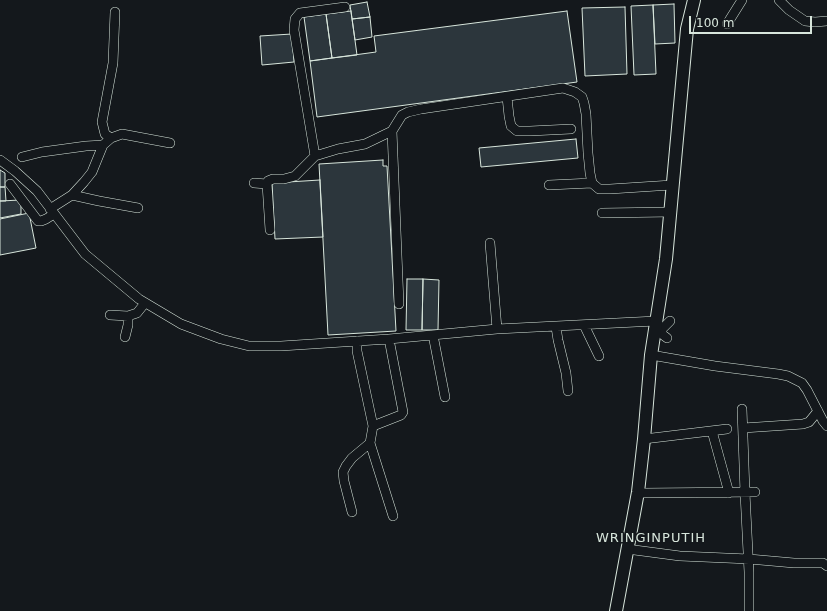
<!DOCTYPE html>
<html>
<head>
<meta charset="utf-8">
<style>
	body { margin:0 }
	#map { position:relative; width:827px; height:611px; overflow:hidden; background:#14181c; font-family:"DejaVu Sans",sans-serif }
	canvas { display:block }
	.scale { position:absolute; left:689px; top:16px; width:123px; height:18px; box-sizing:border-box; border:2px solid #d8e6dc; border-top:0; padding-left:5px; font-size:12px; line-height:14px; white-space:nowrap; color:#d8e6dc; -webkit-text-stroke:3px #14181c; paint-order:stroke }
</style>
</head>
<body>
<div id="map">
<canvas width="827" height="611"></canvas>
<div class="scale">100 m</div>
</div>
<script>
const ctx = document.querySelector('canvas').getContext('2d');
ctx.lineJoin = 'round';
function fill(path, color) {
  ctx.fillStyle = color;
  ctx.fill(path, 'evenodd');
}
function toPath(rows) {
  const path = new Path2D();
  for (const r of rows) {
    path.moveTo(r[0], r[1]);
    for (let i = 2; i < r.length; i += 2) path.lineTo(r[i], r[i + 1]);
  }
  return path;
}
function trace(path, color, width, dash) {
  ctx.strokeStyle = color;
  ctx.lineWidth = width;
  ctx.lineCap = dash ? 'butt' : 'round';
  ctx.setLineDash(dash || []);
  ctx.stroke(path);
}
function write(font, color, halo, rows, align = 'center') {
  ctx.font = font + ' "DejaVu Sans",sans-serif';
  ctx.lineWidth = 3;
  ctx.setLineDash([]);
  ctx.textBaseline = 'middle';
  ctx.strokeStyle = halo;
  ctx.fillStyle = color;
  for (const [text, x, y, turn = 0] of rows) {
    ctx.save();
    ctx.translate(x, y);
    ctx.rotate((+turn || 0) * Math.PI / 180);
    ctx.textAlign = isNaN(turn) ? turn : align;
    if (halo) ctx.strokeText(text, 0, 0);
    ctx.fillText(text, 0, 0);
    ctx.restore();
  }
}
const building = toPath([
	[367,2,370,17,352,19,350,5,367,2],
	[674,4,675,43,655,44,653,5,674,4],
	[653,5,656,74,634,75,631,6,653,5],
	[625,7,627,74,585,76,582,8,625,7],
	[351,11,357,55,332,58,326,14,351,11],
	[567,11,577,82,317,117,310,61,376,52,374,36,567,11],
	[326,14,332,58,310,61,304,17,326,14],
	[370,17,372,37,355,40,352,19,370,17],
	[292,34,294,62,262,65,260,36,292,34],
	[576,139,578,158,481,167,479,148,576,139],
	[383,160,383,166,387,166,396,331,328,335,319,164,383,160],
	[0,170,5,173,5,187,0,187,0,170],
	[320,180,323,237,275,239,272,183,320,180],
	[0,187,5,187,6,201,0,201,0,187],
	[21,200,21,214,0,218,0,201,21,200],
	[29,213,36,248,0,255,0,219,29,213],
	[407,279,423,279,422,330,406,330,407,279],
	[423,279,439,280,438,330,422,330,423,279]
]);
fill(building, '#2c363c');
trace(building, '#d8e6dc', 1);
const minor = toPath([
	[779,0,789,10,805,21,815,22,827,21],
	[727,24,742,0],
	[507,97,509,116,511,126,517,131,530,131,571,129],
	[111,138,105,134,102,122,113,63,115,12],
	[315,156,294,30,295,19,300,13,345,7],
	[22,157,42,152,86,146,103,145],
	[0,160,15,171,37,191,85,254,139,299,181,324,221,339,249,346,281,346,389,339,497,329,656,321],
	[254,183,267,184],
	[10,184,38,221,41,221,46,219,54,214],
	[549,185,592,183],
	[72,195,99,201,138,208],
	[50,209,72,195,84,182,92,172,103,145,111,138,122,134,170,143],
	[602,213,671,212],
	[270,230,267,184,268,181,273,179,284,179,295,176,315,156,338,149,365,144,392,131],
	[490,243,497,329],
	[399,304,392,131,402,115,408,112,421,109,563,88,575,92,582,97,584,103,586,114,588,153,590,173,592,183,599,189,610,189,672,185],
	[110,315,128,316,137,313,145,303],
	[584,325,599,356],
	[556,327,558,340,566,373,568,391],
	[661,330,663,335,667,338],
	[655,331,656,332,661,330,670,321],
	[433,335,445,397],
	[125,337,128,325,128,316],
	[357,341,357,351,373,426,370,443,393,516],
	[651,355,715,366,778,374,788,376,802,383,807,390,823,421,827,426],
	[742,409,745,493,749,572,749,611],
	[373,426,401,415,403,412,389,339],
	[743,428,803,424,809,422,818,411],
	[712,431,729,493],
	[644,439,727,429],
	[638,492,643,493,755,492],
	[352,512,344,481,343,472,346,466,352,458,370,443],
	[627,549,680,556,749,559,794,563,823,563,827,566]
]);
const major = toPath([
	[616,611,638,492,644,439,651,355,666,259,687,29,694,0]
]);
trace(minor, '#d8e6dc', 10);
trace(major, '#d8e6dc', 14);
trace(minor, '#14181c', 9);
trace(major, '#14181c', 12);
ctx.letterSpacing = '1px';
write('13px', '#d8e6dc', '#14181c', [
	["WRINGINPUTIH",651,539]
]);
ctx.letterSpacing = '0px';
</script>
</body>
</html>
